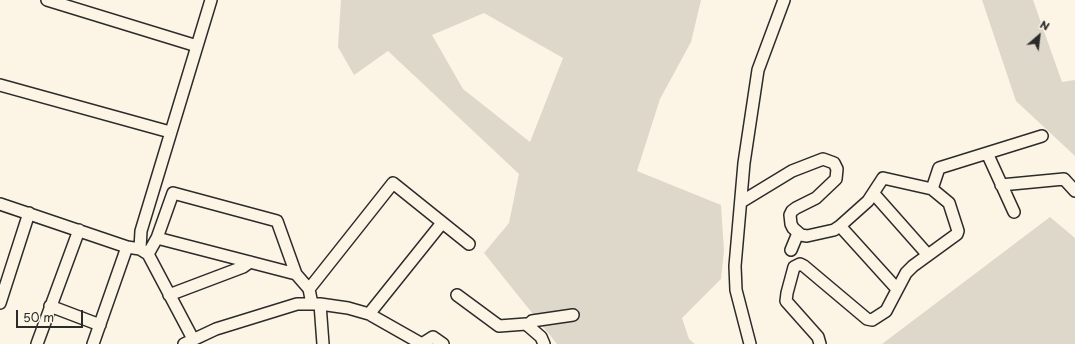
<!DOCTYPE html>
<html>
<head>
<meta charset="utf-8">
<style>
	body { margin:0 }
	#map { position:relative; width:1075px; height:344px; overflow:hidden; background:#fcf5e5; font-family:"Playpen Sans",sans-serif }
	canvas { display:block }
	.north { position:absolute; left:1019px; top:16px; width:40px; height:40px; -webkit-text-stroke:3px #fcf5e5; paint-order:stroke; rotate:28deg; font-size:11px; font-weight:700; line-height:16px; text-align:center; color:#2b2b2b }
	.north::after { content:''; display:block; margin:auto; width:14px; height:18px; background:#2b2b2b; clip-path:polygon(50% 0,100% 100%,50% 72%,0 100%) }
	.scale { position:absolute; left:16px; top:310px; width:67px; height:18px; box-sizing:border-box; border:2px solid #2b2b2b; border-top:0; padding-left:5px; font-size:12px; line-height:14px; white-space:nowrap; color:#2b2b2b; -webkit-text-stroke:3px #fcf5e5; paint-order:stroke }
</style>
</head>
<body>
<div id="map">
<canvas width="1075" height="344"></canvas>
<div class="north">N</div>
<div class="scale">50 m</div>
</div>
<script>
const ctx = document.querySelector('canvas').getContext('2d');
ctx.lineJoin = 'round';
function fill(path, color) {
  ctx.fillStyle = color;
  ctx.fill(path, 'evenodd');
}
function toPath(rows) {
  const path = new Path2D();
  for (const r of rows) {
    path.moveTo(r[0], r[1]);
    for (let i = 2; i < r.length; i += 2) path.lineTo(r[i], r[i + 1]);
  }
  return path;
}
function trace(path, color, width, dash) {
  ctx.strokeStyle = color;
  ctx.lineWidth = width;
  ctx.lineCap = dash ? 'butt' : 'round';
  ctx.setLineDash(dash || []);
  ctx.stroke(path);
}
fill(toPath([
	[341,0,701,0,691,42,660,99,637,171,721,205,724,251,721,279,682,318,689,339,695,344,557,344,484,253,509,223,519,174,388,51,354,75,338,47],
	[484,13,563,58,530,142,463,89,432,35],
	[982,0,1033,0,1062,82,1075,80,1075,156,1016,101],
	[1050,217,1075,238,1075,344,882,344]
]), '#ded8ca');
const minor = toPath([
	[47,0,197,46],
	[0,85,170,132],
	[987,153,1014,212],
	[1001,185,1064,179,1075,191],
	[932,189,939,168,1042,136],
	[874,194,928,255],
	[741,202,792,171,823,159,834,163,837,169,836,179,816,198,796,208,792,211,790,215,791,224,793,228,801,235,807,236,834,230,840,226,868,201,883,178,932,189,949,203,958,231,957,234,913,266,906,273,886,311,872,320,867,319,804,266,800,264,794,267,787,293,786,301,818,337,820,344],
	[0,204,127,247,140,249,148,254,193,339],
	[840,226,897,289],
	[157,238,296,274],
	[140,249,141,231,211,0],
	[791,250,798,233],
	[148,254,157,238,173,193,277,221,296,274,309,289,312,304],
	[309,289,393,183,469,244],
	[169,295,243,267,250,262],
	[457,295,499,326,526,324,541,337,544,344],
	[0,303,29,213],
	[320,304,323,344],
	[50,306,100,325],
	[369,314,442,223],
	[528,326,532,321,573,315],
	[37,344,79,230],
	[93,344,127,247],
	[184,344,216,329,297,304,320,304,348,308,369,314,422,344,433,337,443,344],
	[750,344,736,290,735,266,744,163,758,70,784,0]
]);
trace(minor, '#2b2b2b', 14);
trace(minor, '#fcf5e5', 11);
</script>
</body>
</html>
